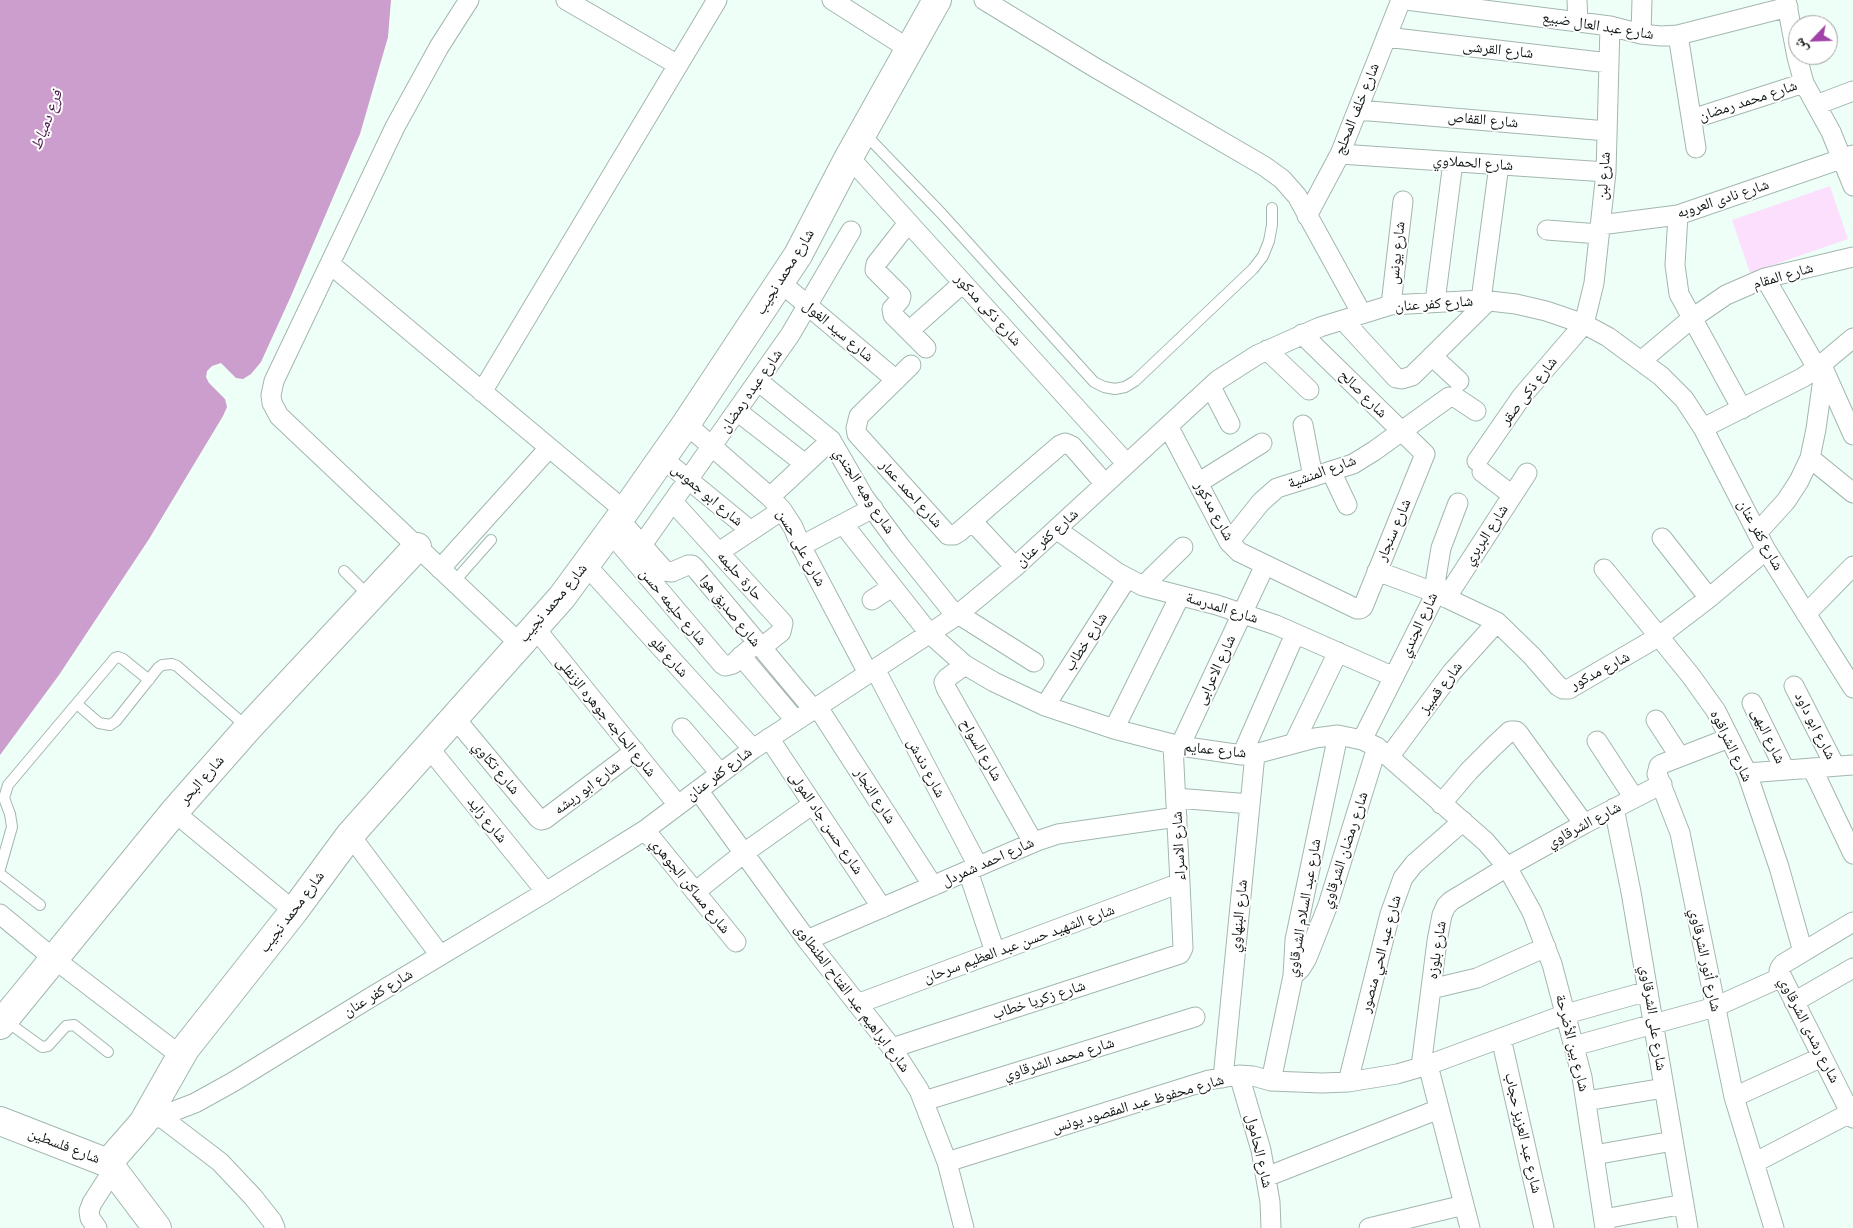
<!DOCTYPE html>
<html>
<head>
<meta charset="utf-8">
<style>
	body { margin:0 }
	#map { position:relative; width:1853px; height:1228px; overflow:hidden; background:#eefff8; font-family:"IBM Plex Sans","Noto Naskh Arabic",sans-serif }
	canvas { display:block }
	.north { position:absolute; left:1788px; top:15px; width:50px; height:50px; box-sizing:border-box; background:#fff; border:1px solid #9fa2a1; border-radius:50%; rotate:246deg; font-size:14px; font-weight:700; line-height:20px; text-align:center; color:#0f1613 }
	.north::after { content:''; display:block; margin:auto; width:18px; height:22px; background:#a241a8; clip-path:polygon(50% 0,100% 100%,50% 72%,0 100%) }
</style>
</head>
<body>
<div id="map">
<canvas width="1853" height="1228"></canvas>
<div class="north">ش</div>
</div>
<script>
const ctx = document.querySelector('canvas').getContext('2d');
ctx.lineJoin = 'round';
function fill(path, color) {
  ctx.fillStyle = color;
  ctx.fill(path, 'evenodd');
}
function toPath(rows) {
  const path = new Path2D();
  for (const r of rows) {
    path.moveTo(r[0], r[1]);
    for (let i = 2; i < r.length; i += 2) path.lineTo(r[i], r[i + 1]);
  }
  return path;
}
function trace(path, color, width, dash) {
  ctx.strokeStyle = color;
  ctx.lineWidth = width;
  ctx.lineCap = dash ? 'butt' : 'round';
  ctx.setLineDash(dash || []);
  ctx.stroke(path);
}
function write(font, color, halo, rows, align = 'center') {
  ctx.font = font + ' "IBM Plex Sans","Noto Naskh Arabic",sans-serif';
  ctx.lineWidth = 4;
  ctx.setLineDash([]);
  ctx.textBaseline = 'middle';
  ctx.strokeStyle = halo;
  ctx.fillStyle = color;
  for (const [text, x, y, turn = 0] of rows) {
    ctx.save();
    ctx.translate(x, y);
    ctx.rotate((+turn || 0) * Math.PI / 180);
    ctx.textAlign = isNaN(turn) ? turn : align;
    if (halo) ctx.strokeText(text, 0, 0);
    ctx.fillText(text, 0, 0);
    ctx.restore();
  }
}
fill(toPath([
	[1830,186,1848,239,1750,273,1732,220]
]), '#fbdffc');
fill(toPath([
	[0,0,391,0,388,37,360,134,291,296,261,362,251,374,243,379,236,378,221,363,212,366,207,371,206,377,209,383,225,399,227,407,223,416,149,539,59,675,0,755]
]), '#cc9ecd');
const lane = toPath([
	[864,133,942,214,1094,382,1104,387,1115,389,1125,387,1135,381,1253,269,1263,256,1269,241,1272,225,1272,208],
	[344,571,369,596],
	[454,582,491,540],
	[77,704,99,723,110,725,116,721,158,668,162,665,172,664,177,666,247,727],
	[0,869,12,827,10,814,4,798,8,785,115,658,118,657,123,659,149,680],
	[0,874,40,905],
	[6,1021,42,1047,48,1046,66,1026,74,1025,108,1052]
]);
const street = toPath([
	[469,0,439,47,395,127,274,381,271,395,272,403,279,416,519,643],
	[566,0,678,65],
	[832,0,909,49],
	[984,0,1094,67,1264,166,1282,179,1297,196,1362,314],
	[1406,0,1610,26,1641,34,1661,36,1678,35,1788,7],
	[1577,0,1578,22],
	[1786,0,1797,57,1804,83,1831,132,1853,186],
	[1641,34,1642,0],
	[1678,35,1696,148],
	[1386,37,1609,63],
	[1816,105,1853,91],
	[1358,110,1607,131],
	[1692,119,1804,83],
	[1340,154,1606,172],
	[849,157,1127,464],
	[1678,215,1675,265,1679,294,1742,409],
	[1307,216,1340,154,1401,0],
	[908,223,876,264,875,270,901,296,900,300,892,309,893,315,926,348],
	[1600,225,1678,215,1853,155],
	[1547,230,1599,234],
	[330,264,625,511],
	[1765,278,1817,368],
	[780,282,896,380],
	[1481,300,1499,165],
	[1435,302,1453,162],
	[1391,305,1403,201],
	[1343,320,1396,378,1402,379,1412,376,1487,302],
	[909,331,963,283],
	[1267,350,1309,390],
	[1432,356,1459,381],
	[1641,361,1691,319,1726,295,1765,278,1853,257],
	[911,365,859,416,856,428,857,434,948,535,954,535,959,532,1060,445,1065,443,1072,446,1105,484],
	[1824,370,1853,435],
	[758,381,831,440,864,497,900,546,956,616],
	[1211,387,1230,424],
	[482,392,717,0],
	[737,411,805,464],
	[686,424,770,497,782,510,793,527,801,546,868,673],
	[1303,425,1313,477],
	[1168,426,1229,542,1239,552,1357,609,1360,609,1363,607,1425,454,1302,334],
	[1703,428,1802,378,1817,368,1853,338],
	[662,458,751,531],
	[1810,458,1853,493],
	[1477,461,1522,396,1584,324,1594,283,1606,172,1610,26],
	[1331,471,1347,505],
	[1482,472,1512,495],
	[1198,483,1262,443],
	[770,497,831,440],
	[673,502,783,623,781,632,761,648],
	[619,519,665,571,672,572,688,565,692,565,696,569,813,709],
	[972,521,1015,567],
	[843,524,929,633,965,665,994,682,1045,706,1114,729,1180,746,1242,755,1255,754,1315,738,1338,735,1362,740,1377,747,1389,757,1486,842,1507,867,1532,912,1552,964,1582,1077,1605,1228],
	[1056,529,1118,573,1143,586,1217,605,1276,625,1394,677],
	[610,532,722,664,725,666,733,664,756,643],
	[1757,533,1786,501,1799,481,1810,458,1816,429,1824,371],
	[1662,538,1709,598],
	[1229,542,1261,502,1277,488,1353,464,1374,451,1449,397,1455,397,1476,411],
	[642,545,790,335,851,231],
	[801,546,873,508],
	[719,552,782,510],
	[586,565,753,749],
	[440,569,549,448],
	[1604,569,1691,676,1716,711,1747,773,1779,867,1803,952],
	[1377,571,1436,593,1497,622,1532,656,1558,686,1563,689,1569,689,1658,637,1709,598,1766,550],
	[1143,586,1183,547],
	[1446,598,1527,473],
	[872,600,892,587],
	[958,614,1034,662],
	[1806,614,1853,566],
	[535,628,678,805],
	[741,656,795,720],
	[965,665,947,678,944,682,946,688,1033,842],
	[875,669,978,866],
	[1794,686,1835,766],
	[1752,703,1785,770],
	[817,706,933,886],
	[1045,706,1127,578],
	[454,717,538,818,541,820,545,819,635,751],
	[1656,720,1680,757],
	[682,728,720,773],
	[1114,729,1180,596],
	[769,738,882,908],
	[1729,738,1662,764,1659,766,1657,774,1680,833,1734,1097,1774,1228],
	[1362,740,1436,593,1436,578,1441,548,1458,503],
	[1597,741,1634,798],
	[1294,743,1338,652],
	[1180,746,1265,565],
	[429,748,546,892],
	[1242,755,1295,634],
	[1389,757,1452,672,1497,622],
	[1812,768,1853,854],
	[1747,773,1853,765],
	[698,790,807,940,892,1048,919,1090,947,1162,964,1228],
	[1176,798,1250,804],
	[1441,804,1469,771,1493,747,1510,731,1516,731,1519,734,1584,824],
	[1614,808,1631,892,1688,1228],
	[174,812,294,911],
	[645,830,736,942],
	[350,835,440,955],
	[968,871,995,952],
	[695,892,744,853,813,804],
	[0,914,53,958,181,1056],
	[1853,922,1783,964,1780,968,1779,971,1853,1118],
	[807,940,1037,841,1058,834,1177,817],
	[1293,976,1301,968,1307,958,1328,905,1377,747],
	[1431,989,1477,978,1546,947],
	[1794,1002,1853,968],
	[857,1004,1180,883],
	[1501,1038,1544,1228],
	[1574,1046,1715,1007,1782,977],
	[892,1048,1180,954,1183,948,1180,883,1173,745],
	[1428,1065,1470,1228],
	[1421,1067,1437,941,1442,915,1446,906,1451,901,1507,867,1584,824,1662,784],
	[1239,1075,1261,1150,1270,1202,1271,1228],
	[1223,1078,1255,754],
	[1271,1081,1293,976,1295,940,1338,735],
	[1348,1082,1390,914,1403,878,1414,864,1463,821],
	[1734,1097,1822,1057],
	[924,1101,1195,1017],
	[1586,1101,1664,1088],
	[161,1117,220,1162,253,1197,272,1221,275,1228],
	[143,1123,195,1103,233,1082,368,999,546,892,645,830,753,749,956,616,1015,567,1218,380,1257,355,1320,327,1391,305,1481,300,1516,304,1546,311,1584,324,1608,337,1661,376,1684,399,1703,428,1766,550,1853,688],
	[1594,1155,1673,1141],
	[947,1162,1209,1080,1239,1075,1253,1076,1271,1081,1322,1083,1348,1082,1397,1074,1428,1065,1566,1014,1648,991],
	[1754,1163,1850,1113],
	[1266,1177,1439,1109],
	[1604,1219,1684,1204],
	[97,1228,90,1218,89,1211,92,1203,114,1169],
	[1369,1228,1464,1205]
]);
const secondary = toPath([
	[0,1025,174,812,248,728,417,547],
	[0,1121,108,1163,157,1228],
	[108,1163,143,1123,185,1049,294,911,350,835,562,597,625,511,686,424,798,255,849,157,937,0]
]);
trace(lane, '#a3b6af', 12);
trace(street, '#a3b6af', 21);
trace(secondary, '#a3b6af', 30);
trace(lane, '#fff', 10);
trace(street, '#fff', 19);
trace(secondary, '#fff', 28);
write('15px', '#0f1613', '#fff', [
	["شارع عبد العال ضبيع",1598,26,9],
	["شارع القرشى",1498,50,6],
	["شارع محمد رمضان",1748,101,-18],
	["شارع خلف المحلج",1357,109,-68],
	["شارع القفاص",1483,120,5],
	["شارع الحملاوي",1473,163,4],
	["شارع لبن",1604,176,-86],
	["شارع نادى العروبه",1723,199,-18],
	["شارع يونس",1397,253,-84],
	["شارع محمد نجيب",785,272,-58],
	["شارع المقام",1783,276,-16],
	["شارع كفر عنان",1434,304,-4],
	["شارع ذكى مدكور",988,310,48],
	["شارع سيد الغول",838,331,40],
	["شارع عبده رمضان",751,391,-55],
	["شارع ذكى صقر",1529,391,-52],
	["شارع صالح",1363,394,45],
	["شارع المنشية",1322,472,-20],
	["شارع وهبه الجندي",864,491,57],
	["شارع احمد عمار",911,494,48],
	["شارع ابو جموس",707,495,40],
	["شارع مدكور",1214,511,61],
	["شارع سنجار",1394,530,-67],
	["شارع البربري",1486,535,-57],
	["شارع كفر عنان",1760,535,61],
	["شارع كفر عنان",1047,538,-42],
	["شارع على حسن",801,548,61],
	["حارة حليمه",740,576,48],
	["شارع محمد نجيب",553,603,-50],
	["شارع حليمه حسن",673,607,50],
	["شارع المدرسة",1222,608,17],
	["شارع صديق هوا",730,611,51],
	["شارع الجندي",1419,625,-65],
	["شارع خطاب",1086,642,-57],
	["شارع فلو",669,657,48],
	["شارع الاعرابى",1216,670,-65],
	["شارع مدكور",1600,671,-28],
	["شارع قمبيز",1441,688,-53],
	["شارع الحاجه جوهره الزنفلى",606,717,51],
	["شارع ابو داود",1815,726,63],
	["شارع البهى",1768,736,64],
	["شارع الشراقوه",1731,746,64],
	["شارع السواح",981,750,60],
	["شارع عمايم",1215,750,6],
	["شارع تكاوي",496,768,50],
	["شارع دندش",926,768,62],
	["شارع كفر عنان",719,774,-37],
	["شارع البحر",202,780,-49],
	["شارع ابو ريشه",587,788,-37],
	["شارع النجار",875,796,57],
	["شارع زايد",487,820,51],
	["شارع حسن جاد المولى",826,823,56],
	["شارع الشرقاوي",1584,825,-28],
	["شارع الاسراء",1179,846,-93],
	["شارع رمضان الشرقاوي",1345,850,-72],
	["شارع احمد شمردل",988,862,-24],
	["شارع مساكن الجوهري",690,886,51],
	["شارع عبد السلام الشرقاوي",1304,908,-80],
	["شارع محمد نجيب",292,912,-53],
	["شارع البنهاوي",1239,916,-84],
	["شارع الشهيد حسن عبد العظيم سرحان",1019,944,-20],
	["شارع بلوزه",1437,950,-81],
	["شارع عبد الحي منصور",1381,954,-75],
	["شارع أنور الشرقاوي",1705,960,78],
	["شارع كفر عنان",378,993,-31],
	["شارع ابراهيم عبد الفتاح الطنطاوى",852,998,53],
	["شارع زكريا خطاب",1039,1000,-18],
	["شارع على الشرقاوي",1653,1018,81],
	["شارع رشدى الشرقاوي",1809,1030,63],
	["شارع بين الأضرحة",1572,1043,76],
	["شارع محمد الشرقاوي",1059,1059,-17],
	["شارع محفوظ عبد المقصود يونس",1138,1104,-16],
	["شارع عبد العزيز حجاب",1523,1133,77],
	["شارع فلسطين",64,1146,21],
	["شارع الحامول",1259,1151,77]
]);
write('italic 16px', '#4c154f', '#fff', [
	["فرع دمياط",47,120,-69]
]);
</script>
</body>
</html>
